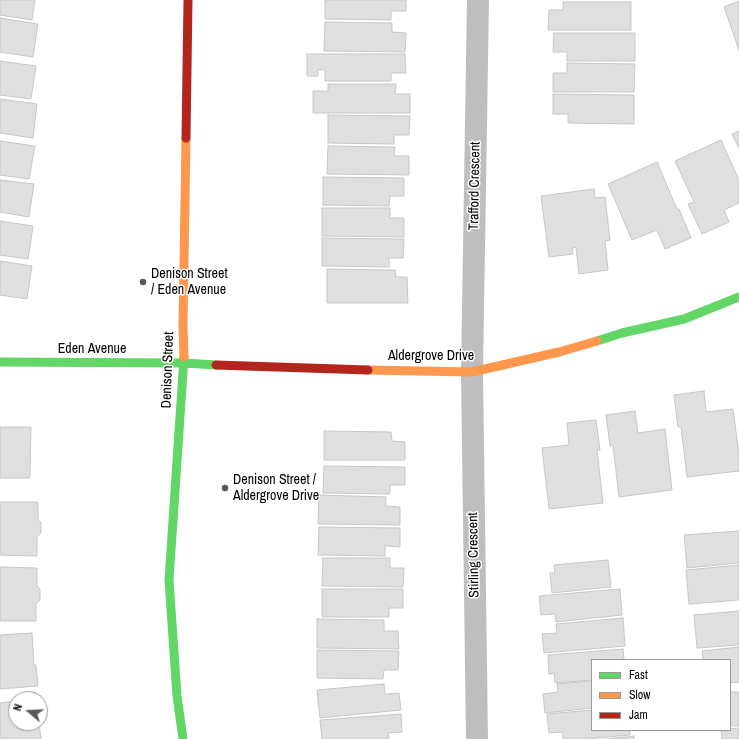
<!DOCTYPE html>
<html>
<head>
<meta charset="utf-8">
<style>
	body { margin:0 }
	#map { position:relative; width:739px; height:739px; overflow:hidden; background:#fff; font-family:"Archivo Narrow",sans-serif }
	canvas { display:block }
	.legend { position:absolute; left:591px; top:659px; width:140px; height:72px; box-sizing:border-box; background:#fff; border:1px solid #999; margin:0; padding:5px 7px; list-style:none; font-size:12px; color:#000 }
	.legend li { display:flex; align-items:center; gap:8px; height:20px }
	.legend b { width:20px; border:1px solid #999 }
	.north { position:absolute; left:8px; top:691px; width:40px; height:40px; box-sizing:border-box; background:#fff; border:1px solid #999; border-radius:50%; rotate:289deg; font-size:11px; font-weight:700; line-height:16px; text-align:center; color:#000 }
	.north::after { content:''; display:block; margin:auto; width:14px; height:18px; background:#595959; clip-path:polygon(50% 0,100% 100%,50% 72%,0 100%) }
</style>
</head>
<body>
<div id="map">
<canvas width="739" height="739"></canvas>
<ul class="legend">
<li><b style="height:5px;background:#63d668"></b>Fast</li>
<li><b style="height:5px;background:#ff974d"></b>Slow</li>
<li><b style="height:5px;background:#b3261e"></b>Jam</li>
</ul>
<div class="north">N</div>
</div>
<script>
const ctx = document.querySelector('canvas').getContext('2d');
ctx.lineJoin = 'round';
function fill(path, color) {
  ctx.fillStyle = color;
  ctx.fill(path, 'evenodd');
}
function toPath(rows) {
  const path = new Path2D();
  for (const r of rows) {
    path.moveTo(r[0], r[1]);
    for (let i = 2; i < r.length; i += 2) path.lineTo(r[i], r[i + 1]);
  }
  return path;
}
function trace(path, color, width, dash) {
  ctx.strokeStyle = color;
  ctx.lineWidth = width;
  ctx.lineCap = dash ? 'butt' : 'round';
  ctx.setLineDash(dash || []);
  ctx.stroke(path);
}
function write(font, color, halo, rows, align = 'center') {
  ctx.font = font + ' "Archivo Narrow",sans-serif';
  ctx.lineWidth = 3;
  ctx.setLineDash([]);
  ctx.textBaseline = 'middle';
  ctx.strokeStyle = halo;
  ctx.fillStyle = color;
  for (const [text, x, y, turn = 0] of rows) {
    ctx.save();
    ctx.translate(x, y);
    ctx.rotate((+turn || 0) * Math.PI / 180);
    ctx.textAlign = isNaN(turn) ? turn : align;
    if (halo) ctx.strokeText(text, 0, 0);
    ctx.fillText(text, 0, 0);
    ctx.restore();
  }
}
const building = toPath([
	[0,0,35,0,32,20,0,15,0,0],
	[325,0,406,0,406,11,391,11,391,20,325,19,325,0],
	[739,1,739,50,724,7,739,1],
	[563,2,631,2,631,30,548,30,549,10,563,10,563,2],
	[0,18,38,24,33,57,0,52,0,18],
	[325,22,392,23,392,32,406,33,405,52,324,51,325,22],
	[554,33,635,33,635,61,567,61,567,52,553,52,554,33],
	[307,54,405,54,406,73,391,73,391,81,325,81,325,70,318,70,318,76,307,76,307,54],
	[0,61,36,66,31,99,0,95,0,61],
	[567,63,635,64,634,92,553,92,553,73,567,73,567,63],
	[328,84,396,84,395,94,410,94,410,113,313,113,313,91,328,91,328,84],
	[553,94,634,95,634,124,568,123,568,114,553,114,553,94],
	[0,99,37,104,33,138,0,133,0,99],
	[328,115,410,116,409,135,394,135,394,144,328,143,328,115],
	[739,131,739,148,732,134,739,131],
	[721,140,739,180,739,203,724,210,729,222,702,234,688,204,694,202,675,161,721,140],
	[0,141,35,146,29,179,0,175,0,141],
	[328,146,395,147,394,156,409,156,409,175,327,174,328,146],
	[657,162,677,209,679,209,691,238,665,249,657,230,632,240,608,184,657,162],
	[323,177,404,178,404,196,390,196,389,206,323,205,323,177],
	[0,180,34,184,29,217,0,212,0,180],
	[594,189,595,198,605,197,610,240,605,241,608,270,579,274,576,247,572,248,573,254,549,257,541,196,594,189],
	[322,208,390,208,390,218,404,218,404,237,322,236,322,208],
	[0,221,33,226,28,259,0,255,0,221],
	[322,238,404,239,403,258,389,258,389,267,322,266,322,238],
	[0,261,32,266,27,299,0,295,0,261],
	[327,269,395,270,396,277,407,277,408,303,327,303,327,269],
	[704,391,706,412,733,409,739,454,739,471,687,477,681,427,678,427,674,395,704,391],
	[635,411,638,433,665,429,672,490,619,497,613,445,610,446,606,415,635,411],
	[596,420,600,450,597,450,603,503,549,509,542,448,569,445,567,423,596,420],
	[0,427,31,427,30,478,0,478,0,427],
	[324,431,391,432,392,441,405,442,405,460,324,460,324,431],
	[324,466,405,467,405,485,390,485,390,494,323,493,324,466],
	[319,495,386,497,386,506,400,507,400,525,318,524,319,495],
	[0,502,38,502,38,519,41,522,41,533,37,537,37,556,0,555,0,502],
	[319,527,400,528,400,547,385,546,385,556,318,555,319,527],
	[739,531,739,563,687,568,684,535,739,531],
	[323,558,390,558,390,568,404,568,403,587,322,586,323,558],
	[608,560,611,587,552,593,550,573,555,573,554,565,608,560],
	[739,565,739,600,689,604,686,570,739,565],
	[0,567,37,568,37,586,40,589,40,600,36,604,36,621,0,621,0,567],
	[322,589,403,589,403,608,389,608,389,617,322,617,322,589],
	[620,589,622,615,556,622,555,614,541,615,539,596,620,589],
	[739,611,739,645,697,648,694,615,739,611],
	[623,618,625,646,544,653,542,634,557,633,556,624,623,618],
	[317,619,384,620,384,631,398,631,399,649,317,648,317,619],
	[32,633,34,665,36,665,38,686,0,689,0,635,32,633],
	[739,647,739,682,730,683,730,660,703,660,702,651,739,647],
	[623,649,624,660,592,660,592,680,555,683,554,673,549,674,548,655,623,649],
	[317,650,399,651,398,670,384,670,383,679,317,678,317,650],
	[592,681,592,708,545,713,543,694,558,692,557,684,592,681],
	[384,684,385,694,399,693,401,710,320,718,317,690,384,684],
	[730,692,739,692,739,726,730,726,730,692],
	[16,701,16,723,39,723,41,739,0,739,0,703,16,701],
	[592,710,592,730,630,730,630,735,586,739,563,739,563,732,549,733,547,714,592,710],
	[401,714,402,732,388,733,389,739,322,739,320,720,401,714],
	[739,728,739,739,722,739,721,730,730,730,730,729,739,728],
	[634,736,634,739,606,739,634,736]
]);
fill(building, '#dfdfdf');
trace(building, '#c7c7c7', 1);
trace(toPath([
	[477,739,472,372,478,0]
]), '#bebebe', 22);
trace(toPath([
	[597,341,622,333,684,319,739,297],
	[0,362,184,363,216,365],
	[183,739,177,696,169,580,184,357]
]), '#63d668', 9);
trace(toPath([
	[184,357,183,325,186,138],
	[368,370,472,372,559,352,597,341]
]), '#ff974d', 9);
trace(toPath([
	[186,138,188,0],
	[216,365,368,370]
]), '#b3261e', 9);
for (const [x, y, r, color] of [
	[143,282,4,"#595959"],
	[225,488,4,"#595959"]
]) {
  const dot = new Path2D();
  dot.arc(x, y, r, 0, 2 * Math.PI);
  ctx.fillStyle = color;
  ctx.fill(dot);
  trace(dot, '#fff', 1.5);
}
write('14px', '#000', '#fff', [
	["Trafford Crescent",475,186,-89],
	["Eden Avenue",92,349],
	["Aldergrove Drive",431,356],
	["Denison Street",168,370,-88],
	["Stirling Crescent",474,555,-91]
]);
write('14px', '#000', '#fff', [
	["Denison Street",151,274],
	["/ Eden Avenue",151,290],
	["Denison Street /",233,480],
	["Aldergrove Drive",233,496]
], 'left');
</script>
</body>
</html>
